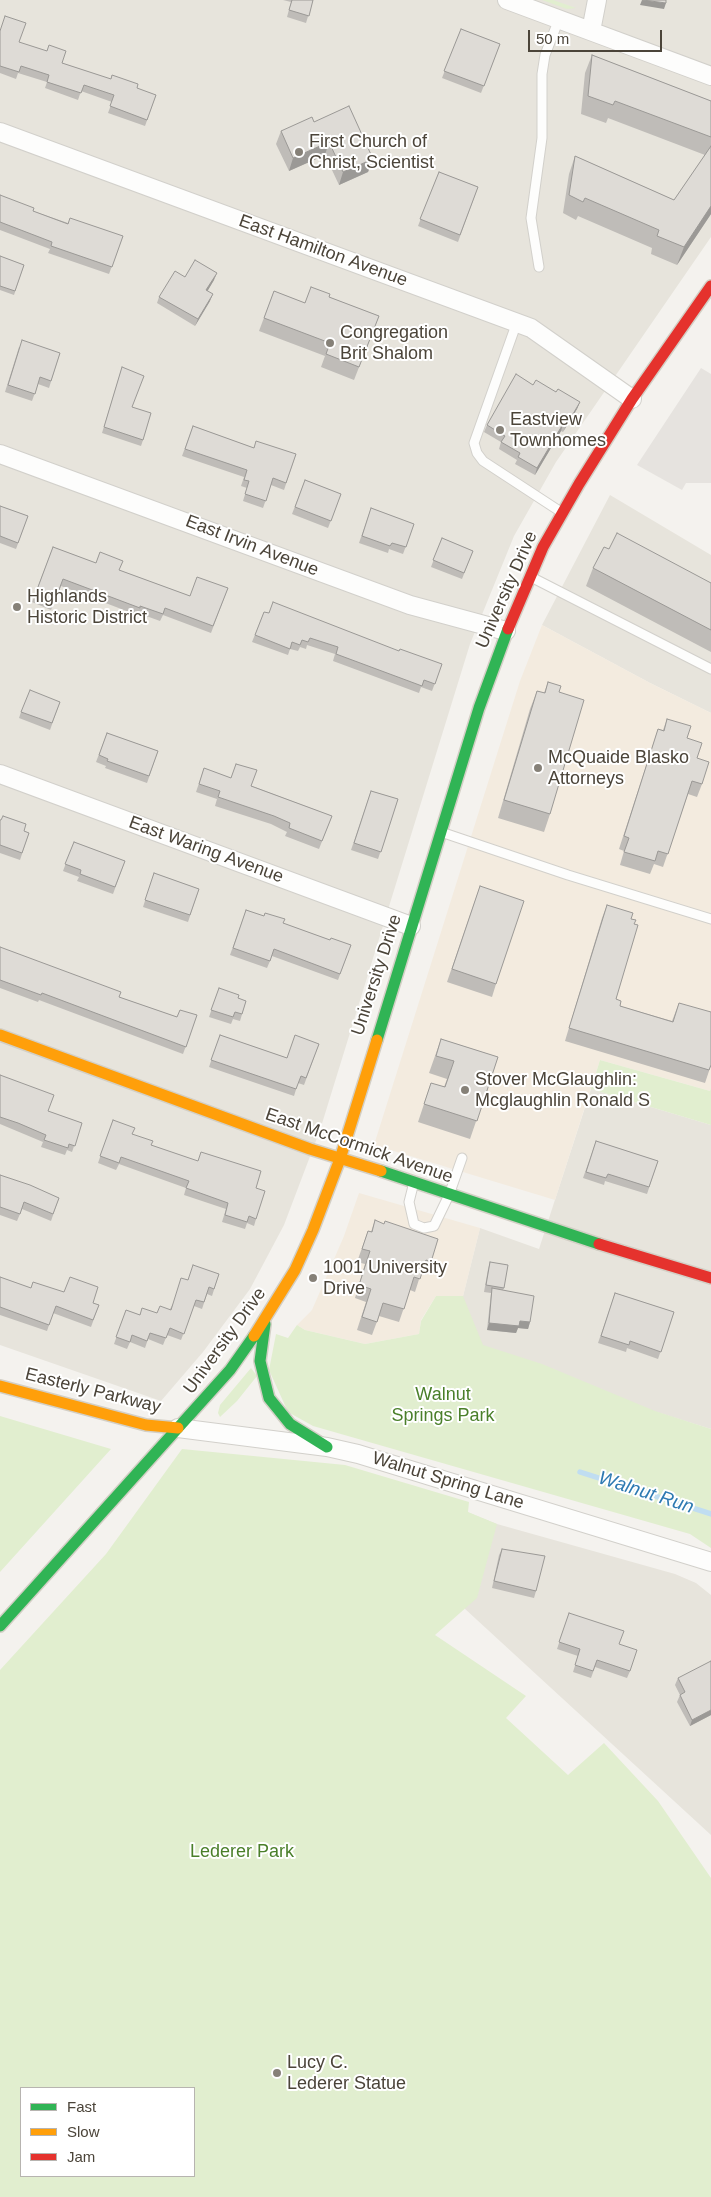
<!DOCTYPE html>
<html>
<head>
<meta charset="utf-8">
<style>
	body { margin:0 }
	#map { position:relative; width:711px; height:2197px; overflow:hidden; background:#f4f2ee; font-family:Arial,sans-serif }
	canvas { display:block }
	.legend { position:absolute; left:20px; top:2087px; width:175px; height:90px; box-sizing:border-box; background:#fff; border:1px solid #b7b4b0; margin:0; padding:6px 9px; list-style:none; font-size:15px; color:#4b4439 }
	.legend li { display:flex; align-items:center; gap:10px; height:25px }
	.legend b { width:25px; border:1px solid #b7b4b0 }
	.scale { position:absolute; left:528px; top:30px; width:134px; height:22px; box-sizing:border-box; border:2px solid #4b4439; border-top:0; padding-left:6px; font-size:15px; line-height:18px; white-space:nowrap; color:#4b4439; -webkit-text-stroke:4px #fff; paint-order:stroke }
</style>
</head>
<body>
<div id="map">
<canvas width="711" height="2197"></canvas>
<ul class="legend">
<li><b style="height:6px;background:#30b455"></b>Fast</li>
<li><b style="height:6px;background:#ff9f0a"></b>Slow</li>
<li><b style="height:6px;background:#e5322d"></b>Jam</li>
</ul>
<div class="scale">50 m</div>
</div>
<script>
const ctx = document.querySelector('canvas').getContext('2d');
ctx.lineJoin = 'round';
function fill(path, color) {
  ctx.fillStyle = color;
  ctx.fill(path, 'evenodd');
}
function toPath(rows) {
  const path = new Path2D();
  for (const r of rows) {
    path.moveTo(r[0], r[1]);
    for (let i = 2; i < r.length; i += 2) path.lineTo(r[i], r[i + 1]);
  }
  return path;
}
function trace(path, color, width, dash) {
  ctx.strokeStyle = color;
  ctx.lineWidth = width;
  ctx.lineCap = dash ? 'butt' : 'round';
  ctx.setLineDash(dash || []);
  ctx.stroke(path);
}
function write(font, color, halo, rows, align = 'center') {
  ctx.font = font + ' Arial,sans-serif';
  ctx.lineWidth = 4;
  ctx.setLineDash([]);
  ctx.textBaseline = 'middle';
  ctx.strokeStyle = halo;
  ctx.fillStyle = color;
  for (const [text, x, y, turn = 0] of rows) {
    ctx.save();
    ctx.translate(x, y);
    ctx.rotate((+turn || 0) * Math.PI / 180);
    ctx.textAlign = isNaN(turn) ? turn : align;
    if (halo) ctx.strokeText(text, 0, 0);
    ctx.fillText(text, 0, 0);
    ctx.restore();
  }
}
fill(toPath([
	[0,0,711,0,711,237,556,462,514,536,470,644,320,1130,284,1225,250,1289,203,1352,161,1401,0,1345],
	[610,495,711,555,711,713,650,683,542,625],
	[591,1089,711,1125,711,1429,441,1345,463,1296,480,1228,539,1249],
	[467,1512,497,1524,675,1574,696,1583,711,1595,711,1835,464,1608]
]), '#e7e4dc');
fill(toPath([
	[542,625,650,683,711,713,711,1088,710,1091,600,1060,555,1200,374,1145,520,681],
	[359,1193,480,1228,463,1296,436,1296,421,1320,419,1334,365,1344,305,1330,297,1325,312,1310,344,1236]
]), '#f3ebdf');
fill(toPath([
	[542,0,553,0,576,8,567,9],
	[600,1060,710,1091,711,1088,711,1125,591,1089],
	[436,1296,463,1296,483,1345,542,1364,655,1411,711,1429,711,1548,690,1534,313,1426,288,1412,269,1370,276,1334,288,1338,297,1325,305,1330,365,1344,419,1334,421,1321],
	[251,1368,257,1376,237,1401,220,1417,218,1413,220,1405],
	[0,1416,111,1449,0,1572],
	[182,1449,345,1465,469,1502,468,1512,497,1524,477,1598,435,1635,526,1696,506,1718,568,1775,604,1743,658,1801,711,1878,711,2197,0,2197,0,1670,106,1554],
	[21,2088,194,2088,194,2176,21,2176]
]), '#e1eecf');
fill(toPath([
	[701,368,711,374,711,483,686,483,682,490,637,465]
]), '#e6e3df');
trace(toPath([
	[580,1472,711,1514]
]), '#c0ddf1', 5.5);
const lane = toPath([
	[539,267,531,218,542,138,542,74,545,55,559,19],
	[517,322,474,443,477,453,483,461,561,512],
	[531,577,711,669],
	[441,832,568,875,711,919],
	[414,1182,409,1202,414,1224,424,1228,434,1226,449,1195,462,1158]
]);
const street = toPath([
	[507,0,711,76],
	[591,31,597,0],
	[0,132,531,328,632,399],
	[0,454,410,605,506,631],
	[0,774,411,926],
	[178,1428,327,1447,358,1454,711,1562]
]);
const fast = toPath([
	[377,1040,479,708,508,629],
	[381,1171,599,1244],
	[265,1324,260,1361,269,1398,290,1424,327,1447],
	[0,1626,230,1370,254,1336]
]);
const slow = toPath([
	[0,1035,310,1149,381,1171],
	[254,1336,295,1270,313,1230,340,1159,377,1040],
	[0,1386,146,1425,178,1428]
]);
const jam = toPath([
	[508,629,543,547,579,484,632,399,711,286],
	[599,1244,711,1278]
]);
trace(lane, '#d2d0cb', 11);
trace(street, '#d2d0cb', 20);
trace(fast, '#d3cfc5', 14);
trace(slow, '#d3cfc5', 14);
trace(jam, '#d3cfc5', 14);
trace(lane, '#fdfdfc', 9);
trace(street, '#fdfdfc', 18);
trace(fast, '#30b455', 11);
trace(slow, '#ff9f0a', 11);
trace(jam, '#e5322d', 11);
fill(toPath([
	[283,0,313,0,306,23,287,17,291,2],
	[461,29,500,44,481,93,442,78],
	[0,30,19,42,62,63,156,95,145,126,108,113,112,102,81,91,78,100,45,88,47,82,18,73,16,79,0,73],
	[592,55,711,101,711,214,677,265,651,254,652,248,578,216,576,220,563,213,569,174,575,156,674,200,705,155,608,118,606,123,581,114,585,73],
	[314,122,373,159,368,172,339,185,325,155,289,171,276,144,281,131],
	[439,172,478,187,458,242,418,226],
	[0,195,33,211,68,223,123,236,109,274,48,253,50,249,0,230],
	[0,256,24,265,14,295,0,290],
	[185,277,214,280,207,291,210,301,195,326,157,303,159,297],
	[274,291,305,303,329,297,379,316,354,380,321,367,325,356,259,331],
	[19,347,60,353,49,388,38,384,32,401,5,392],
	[122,367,132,407,143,440,141,446,102,433],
	[533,385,556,392,580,402,577,409,563,432,561,431,535,475,515,464,517,460,499,449,501,442,484,432,487,425],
	[193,426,254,448,296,454,284,490,271,485,263,508,243,501,247,488,241,486,244,477,182,456],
	[305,480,341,494,328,528,292,514],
	[0,506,28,516,16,549,0,543],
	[371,508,414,524,403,554,389,549,388,553,359,543],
	[442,538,473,551,462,579,431,567],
	[53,547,96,563,119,570,190,596,228,588,211,633,163,615,160,621,138,613,137,615,61,586,51,610,32,602],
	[609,549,711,583,711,652,586,586,593,568],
	[264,612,442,664,432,691,421,687,419,693,333,661,335,654,307,645,306,649,300,647,298,651,290,649,288,655,252,642],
	[548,682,559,692,550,814,544,832,498,818,530,709,537,691,544,693],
	[60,702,50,730,19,718,21,712],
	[667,719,687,738,697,758,702,784,697,797,688,794,663,867,654,864,650,874,620,865,624,851,619,849,658,729,663,730],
	[107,733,158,751,147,783,105,768,106,766,96,762],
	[204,768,332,816,319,849,285,836,287,832,271,824,215,806,217,799,196,792],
	[371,791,398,799,378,859,351,850],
	[0,820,29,833,20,860,0,853],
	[74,842,125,861,113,894,77,881,79,877,63,871],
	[154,873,199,889,188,922,143,907],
	[480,886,496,984,492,997,447,982],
	[607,905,631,919,616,999,620,1006,672,1021,679,1003,711,1065,705,1083,565,1041,602,918],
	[246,910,330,940,351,945,338,980,272,956,267,968,230,955],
	[0,947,119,997,177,1017,197,1015,183,1054,39,1000,38,1002,0,988],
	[219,988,238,998,246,1001,240,1021,233,1019,231,1024,209,1017],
	[220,1035,287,1058,319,1044,304,1085,298,1083,294,1096,209,1067],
	[441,1039,498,1057,470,1139,418,1122,431,1083,444,1087,447,1079,429,1073],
	[0,1075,48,1111,82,1123,72,1152,67,1150,65,1155,41,1147,43,1142,0,1124],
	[113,1120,132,1134,151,1145,256,1188,256,1219,254,1226,247,1223,245,1229,222,1222,226,1209,184,1195,186,1188,119,1164,116,1170,98,1163],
	[596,1141,658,1161,647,1194,605,1181,604,1185,583,1178],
	[0,1175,59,1198,51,1221,22,1209,17,1221,0,1215],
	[375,1220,431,1262,426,1275,421,1273,415,1292,410,1290,399,1322,379,1316,372,1335,357,1330,366,1302,355,1298,365,1264,357,1262,368,1231,371,1232],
	[490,1262,504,1288,503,1290,530,1322,528,1329,518,1328,516,1333,487,1330,491,1293,484,1292,488,1269],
	[219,1274,212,1296,207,1294,202,1309,194,1306,181,1340,167,1335,163,1345,148,1339,145,1348,130,1342,127,1349,114,1344,126,1310,140,1315,157,1313,170,1309,187,1280],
	[0,1277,31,1288,99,1305,91,1327,53,1313,47,1331,0,1315],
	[615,1293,674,1312,658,1359,627,1348,626,1352,598,1343],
	[502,1549,536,1591,534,1598,492,1588,499,1555],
	[569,1613,619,1644,630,1671,627,1678,595,1667,591,1678,573,1672,578,1656,557,1649],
	[678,1678,711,1715,690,1726,677,1702,680,1695,675,1685]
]), '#bfbcb8');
fill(toPath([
	[642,0,666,3,664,9,640,5],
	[329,142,325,155,289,171,293,158],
	[373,159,368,172,339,185,343,172],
	[711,206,711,214,677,265,684,247],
	[217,273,214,280,204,297,206,290],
	[213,294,210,301,195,326,198,319],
	[580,402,577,409,563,432,566,426],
	[563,424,561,431,535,475,537,468],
	[520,1321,530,1322,528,1329,518,1328,516,1333,487,1330,489,1323],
	[711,1710,711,1715,690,1726,692,1720]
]), '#9b9996');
const building = toPath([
	[292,0,313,0,309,16,289,10,292,0],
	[643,0,666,0,666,3,643,0],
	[5,16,26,23,19,42,47,51,49,45,66,51,62,63,111,79,112,75,138,84,137,88,156,95,147,120,110,106,114,95,84,85,81,93,47,82,49,75,21,66,19,72,0,66,0,31,5,16],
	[461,29,500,44,484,86,444,71,461,29],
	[592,55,711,101,711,137,615,101,613,105,588,96,592,55],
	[349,106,373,159,343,172,329,142,293,158,281,131,312,117,314,122,349,106],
	[711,146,711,206,684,247,657,236,659,230,585,198,583,202,569,195,575,156,674,200,711,146],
	[439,172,478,187,460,235,420,219,439,172],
	[0,195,34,208,33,211,68,224,70,218,123,236,112,267,51,246,52,242,0,222,0,195],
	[0,256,24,265,15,291,0,286,0,256],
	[195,260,217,273,206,290,213,294,198,319,159,297,175,271,185,277,195,260],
	[311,287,330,294,329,297,379,316,359,367,326,354,330,343,264,318,274,291,305,303,311,287],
	[22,340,60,353,51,381,40,377,35,394,8,385,22,340],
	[122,367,144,376,132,407,151,413,143,440,104,427,122,367],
	[516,374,533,385,536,380,556,392,558,389,580,402,566,426,563,424,537,468,518,457,520,453,501,442,505,436,487,425,516,374],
	[193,426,254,448,256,441,296,454,286,483,273,478,266,501,245,494,249,481,244,480,247,470,185,449,193,426],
	[305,480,341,494,331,521,295,507,305,480],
	[0,506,28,516,18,543,0,536,0,506],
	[371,508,414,524,406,547,392,543,390,546,362,536,371,508],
	[617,533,711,583,711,630,593,568,604,547,609,549,617,533],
	[442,538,473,551,464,573,433,560,442,538],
	[53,547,96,563,100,552,123,561,119,570,190,596,197,577,228,588,213,626,165,608,163,614,140,606,140,608,63,579,54,603,35,595,53,547],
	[273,602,399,651,400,649,442,664,435,684,424,680,422,686,336,654,338,647,310,638,308,642,302,640,300,645,292,642,290,649,255,635,264,612,269,613,273,602],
	[548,682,561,686,559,692,584,700,550,814,504,800,537,691,545,693,548,682],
	[30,690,60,702,52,723,21,712,30,690],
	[667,719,691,726,687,738,702,743,697,758,709,762,702,784,692,781,668,854,658,851,655,861,624,852,629,838,624,836,658,729,664,731,667,719],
	[107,733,158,751,149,776,107,761,108,759,99,755,107,733],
	[236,764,257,770,251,786,332,816,322,841,289,828,290,823,274,816,218,797,220,791,199,784,204,768,231,778,236,764],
	[371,791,398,799,381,852,354,843,371,791],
	[3,816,26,824,24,831,29,833,22,853,0,845,0,820,1,820,3,816],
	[74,842,125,861,115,887,80,874,81,870,65,864,74,842],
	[154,873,199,889,190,915,145,900,154,873],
	[480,886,524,901,496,984,452,969,480,886],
	[607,905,633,913,631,919,636,920,634,924,638,925,616,999,621,1001,620,1006,673,1022,679,1003,711,1012,711,1065,709,1070,569,1028,607,905],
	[246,910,264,916,265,913,285,919,283,923,330,940,331,938,351,945,340,974,274,949,270,961,233,948,246,910],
	[0,947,121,992,119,997,177,1017,180,1010,197,1015,186,1047,42,993,41,995,0,980,0,947],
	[219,988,239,995,238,998,246,1001,242,1014,235,1012,233,1017,211,1010,219,988],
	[220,1035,287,1058,295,1035,319,1044,306,1078,301,1076,296,1089,211,1060,220,1035],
	[441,1039,498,1057,477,1121,424,1104,431,1083,445,1087,454,1061,436,1056,441,1039],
	[0,1075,54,1095,48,1111,82,1123,75,1146,69,1144,68,1148,44,1140,46,1135,18,1123,0,1117,0,1075],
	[113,1120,135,1128,132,1134,153,1141,151,1145,198,1161,201,1152,261,1171,256,1188,265,1191,256,1219,249,1216,247,1222,225,1215,228,1203,186,1188,189,1181,121,1157,119,1163,100,1156,113,1120],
	[596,1141,658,1161,649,1187,608,1174,606,1178,586,1172,596,1141],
	[0,1175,30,1185,59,1198,53,1214,24,1202,20,1214,0,1207,0,1175],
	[375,1220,384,1224,385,1221,438,1239,431,1262,426,1260,420,1279,414,1277,404,1309,383,1303,377,1322,362,1317,371,1289,359,1285,370,1251,362,1249,368,1231,372,1232,375,1220],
	[490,1262,508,1265,504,1288,486,1285,490,1262],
	[193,1265,219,1274,214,1289,209,1287,204,1302,196,1300,184,1334,170,1328,166,1338,150,1333,147,1341,132,1335,130,1342,116,1337,126,1310,140,1315,142,1308,157,1313,160,1306,171,1310,181,1278,188,1280,193,1265],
	[0,1277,31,1288,33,1282,64,1292,70,1277,98,1287,93,1303,99,1305,93,1320,56,1306,49,1325,0,1307,0,1277],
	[492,1288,534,1296,530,1322,520,1321,519,1326,489,1323,492,1288],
	[615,1293,674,1312,661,1352,630,1341,629,1345,601,1336,615,1293],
	[502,1549,545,1556,536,1591,494,1581,502,1549],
	[569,1613,624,1631,619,1644,637,1650,630,1671,597,1660,593,1671,575,1665,580,1649,559,1642,569,1613],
	[711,1661,711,1710,692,1720,680,1695,685,1692,678,1678,711,1661]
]);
fill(building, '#dedbd6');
trace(building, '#9b9996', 1);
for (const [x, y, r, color] of [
	[299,152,5,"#868178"],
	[330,343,5,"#868178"],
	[500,430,5,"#868178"],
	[17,607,5,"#868178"],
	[538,768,5,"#868178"],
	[465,1090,5,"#868178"],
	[313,1278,5,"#868178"],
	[277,2073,5,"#868178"]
]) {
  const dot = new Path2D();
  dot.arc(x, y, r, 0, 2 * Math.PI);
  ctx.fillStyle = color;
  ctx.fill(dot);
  trace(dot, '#fff', 2);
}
write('18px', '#4b4439', '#fff', [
	["First Church of",309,142],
	["Christ, Scientist",309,163],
	["Congregation",340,333],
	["Brit Shalom",340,354],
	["Eastview",510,420],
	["Townhomes",510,441],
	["Highlands",27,597],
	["Historic District",27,618],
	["McQuaide Blasko",548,758],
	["Attorneys",548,779],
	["Stover McGlaughlin:",475,1080],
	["Mcglaughlin Ronald S",475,1101],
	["1001 University",323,1268],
	["Drive",323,1289],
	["Lucy C.",287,2063],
	["Lederer Statue",287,2084]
], 'left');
write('18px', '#4b4439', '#fff', [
	["East Hamilton Avenue",323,251,20],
	["East Irvin Avenue",252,546,21],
	["University Drive",507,590,-66],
	["East Waring Avenue",206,850,20],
	["University Drive",377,975,-72],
	["East McCormick Avenue",359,1146,19],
	["University Drive",225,1341,-54],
	["Easterly Parkway",93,1391,14],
	["Walnut Spring Lane",448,1481,17]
]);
write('18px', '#4a7f2a', '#fff', [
	["Walnut",443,1395],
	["Springs Park",443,1416],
	["Lederer Park",242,1852]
]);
write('italic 19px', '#2e7ab2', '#fff', [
	["Walnut Run",646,1493,18]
]);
</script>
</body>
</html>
